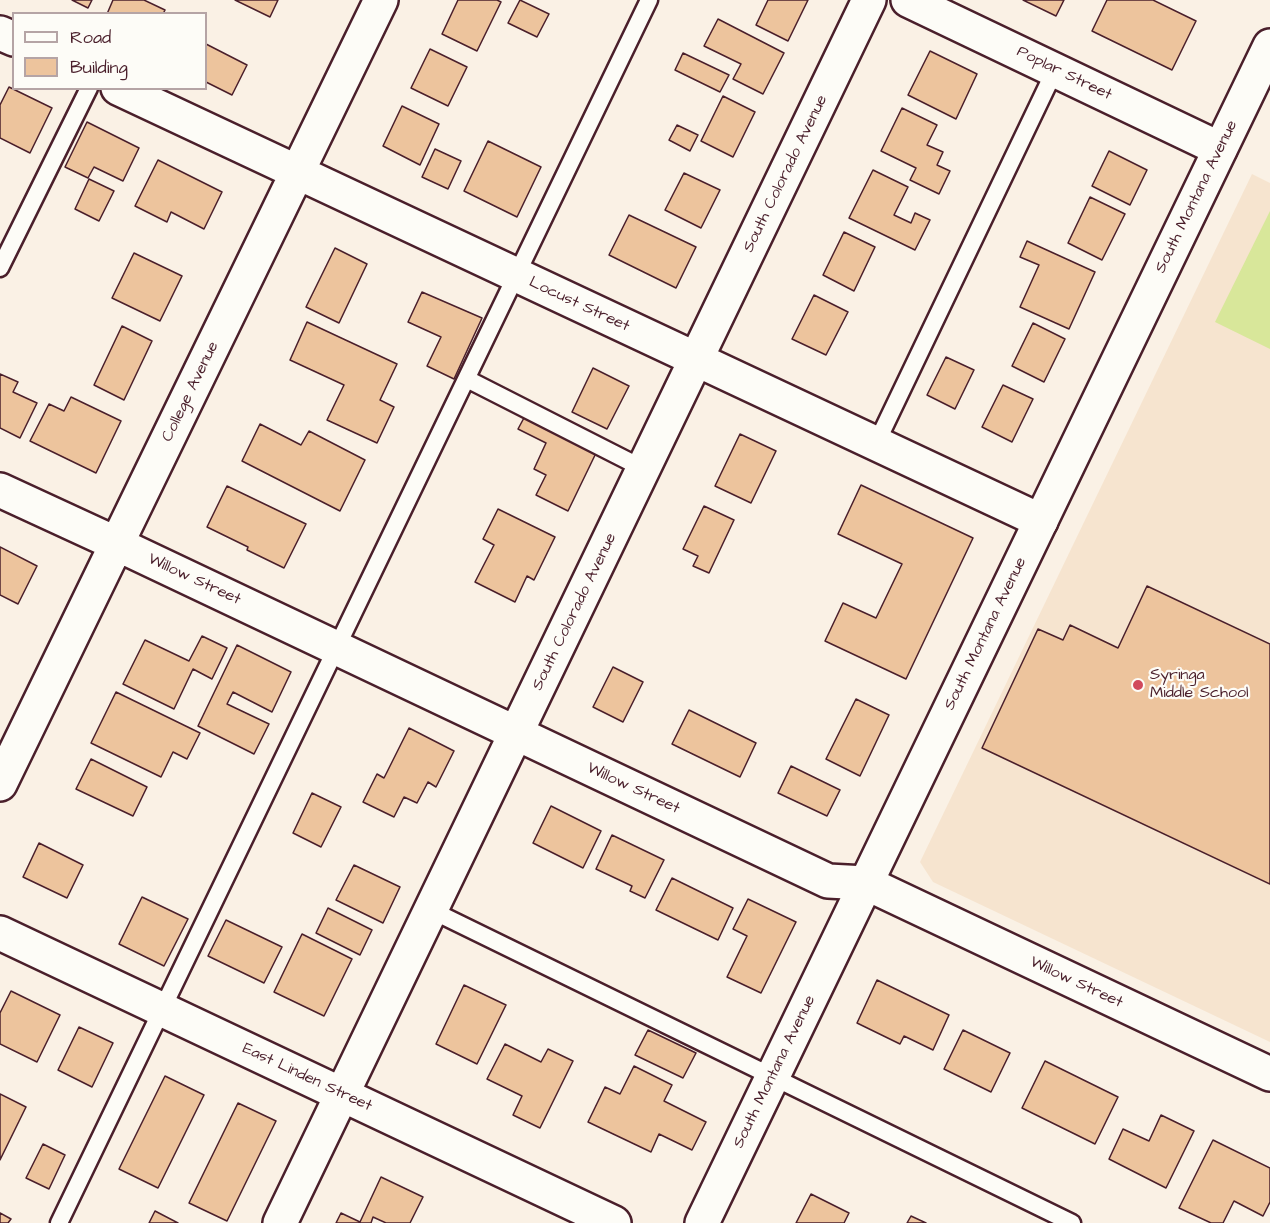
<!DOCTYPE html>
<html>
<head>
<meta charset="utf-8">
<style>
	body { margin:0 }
	#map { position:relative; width:1270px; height:1223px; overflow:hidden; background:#faf1e5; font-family:"Architects Daughter",sans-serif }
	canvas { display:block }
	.legend { position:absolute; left:12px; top:12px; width:195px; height:78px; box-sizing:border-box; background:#fdfcf7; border:2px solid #b5a4a5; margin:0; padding:8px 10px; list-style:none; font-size:18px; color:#4a1f2b }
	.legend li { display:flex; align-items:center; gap:12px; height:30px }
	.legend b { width:30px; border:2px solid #b5a4a5 }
</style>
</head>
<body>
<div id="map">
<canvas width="1270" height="1223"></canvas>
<ul class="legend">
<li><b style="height:8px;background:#fdfcf7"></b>Road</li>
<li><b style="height:16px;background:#edc49d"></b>Building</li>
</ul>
</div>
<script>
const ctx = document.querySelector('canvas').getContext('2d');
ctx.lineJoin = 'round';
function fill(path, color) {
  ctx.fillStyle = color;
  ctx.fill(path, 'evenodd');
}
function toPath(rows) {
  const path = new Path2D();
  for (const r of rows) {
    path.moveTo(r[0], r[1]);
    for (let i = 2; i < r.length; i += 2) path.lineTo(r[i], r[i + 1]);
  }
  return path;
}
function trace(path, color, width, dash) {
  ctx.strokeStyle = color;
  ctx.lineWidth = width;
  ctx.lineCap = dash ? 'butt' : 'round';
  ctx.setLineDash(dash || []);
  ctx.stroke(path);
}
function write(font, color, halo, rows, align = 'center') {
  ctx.font = font + ' "Architects Daughter",sans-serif';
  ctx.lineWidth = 4.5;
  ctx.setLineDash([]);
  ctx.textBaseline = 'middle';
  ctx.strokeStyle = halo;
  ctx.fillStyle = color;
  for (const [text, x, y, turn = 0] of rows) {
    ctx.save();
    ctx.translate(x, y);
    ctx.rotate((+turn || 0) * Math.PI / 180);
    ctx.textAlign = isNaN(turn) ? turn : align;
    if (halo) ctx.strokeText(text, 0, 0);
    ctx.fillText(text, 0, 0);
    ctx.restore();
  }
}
fill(toPath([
	[1252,174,1270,183,1270,1042,933,882,920,862]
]), '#f6e4cf');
fill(toPath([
	[1270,211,1270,349,1215,322]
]), '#d8e79a');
const building = toPath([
	[72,0,92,0,88,8,72,0],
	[113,0,144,0,165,10,163,14,107,14,113,0],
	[235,0,278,0,270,17,235,0],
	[458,0,497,0,501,2,477,51,442,34,458,0],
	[520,0,549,14,537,37,508,23,520,0],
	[768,0,808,0,788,41,756,25,768,0],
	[1023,0,1064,0,1056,16,1023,0],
	[1107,0,1153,0,1196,21,1172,70,1092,31,1107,0],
	[718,19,784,53,763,94,733,79,741,64,704,46,718,19],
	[206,44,247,65,232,95,206,82,206,44],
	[430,49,467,67,448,106,411,88,430,49],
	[930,51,977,74,956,119,908,95,930,51],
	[683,53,729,75,720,92,675,70,683,53],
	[9,87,52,108,30,153,0,138,0,105,9,87],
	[723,96,755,112,733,157,701,141,723,96],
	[402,106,439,124,420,165,383,146,402,106],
	[902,108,937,125,927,145,943,152,937,165,950,171,939,194,910,180,916,168,881,151,902,108],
	[87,122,139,148,123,181,94,167,88,178,65,167,87,122],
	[677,125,698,135,690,151,669,140,677,125],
	[488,141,541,167,517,217,464,191,488,141],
	[435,149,461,161,448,189,422,177,435,149],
	[1109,151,1147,170,1130,205,1092,186,1109,151],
	[158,160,222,192,204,229,171,212,167,222,135,206,158,160],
	[873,170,908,187,894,215,911,223,915,213,930,220,915,250,849,218,873,170],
	[684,173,720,190,701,228,665,210,684,173],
	[89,179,114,191,99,221,75,209,89,179],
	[1090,197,1125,214,1102,260,1068,243,1090,197],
	[629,215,696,247,676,288,609,255,629,215],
	[844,232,875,247,854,291,823,275,844,232],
	[1027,241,1095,272,1069,329,1020,307,1039,265,1020,257,1027,241],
	[335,248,367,264,339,323,306,307,335,248],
	[134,253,182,276,160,321,112,298,134,253],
	[422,292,482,318,454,379,427,366,441,337,408,322,422,292],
	[814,295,848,312,826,355,792,339,814,295],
	[307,322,397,364,380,400,394,407,377,443,327,420,344,385,290,360,307,322],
	[1033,323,1065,339,1044,382,1012,366,1033,323],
	[122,326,152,341,124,400,94,385,122,326],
	[946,357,974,370,955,409,927,395,946,357],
	[593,368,629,386,607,429,572,412,593,368],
	[0,374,18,382,13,392,37,403,20,438,0,428,0,374],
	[1003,385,1033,399,1012,442,982,427,1003,385],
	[71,397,121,421,96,473,30,441,49,404,64,411,71,397],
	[525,416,597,451,568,511,536,495,546,475,534,469,546,443,518,429,525,416],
	[260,424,301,445,309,431,365,460,340,511,242,461,260,424],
	[740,434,776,451,751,503,715,486,740,434],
	[861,485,973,538,906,679,825,641,843,603,876,618,902,564,838,534,861,485],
	[227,486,306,524,284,568,247,550,248,547,207,527,227,486],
	[704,506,734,520,709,573,693,566,698,556,683,549,704,506],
	[498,509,555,537,534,580,527,576,515,602,475,582,494,545,483,539,498,509],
	[0,547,37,566,18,604,0,595,0,547],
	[1147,586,1270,644,1270,884,982,748,1038,629,1063,640,1070,625,1118,648,1147,586],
	[202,636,227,648,212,679,193,669,174,709,123,684,145,640,189,661,202,636],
	[237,645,291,672,272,712,233,692,227,704,269,724,254,754,198,726,237,645],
	[613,667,643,682,623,722,593,707,613,667],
	[116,692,200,733,187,759,173,752,161,777,91,743,116,692],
	[856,699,889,715,860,776,826,759,856,699],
	[689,710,756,743,740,777,672,744,689,710],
	[409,728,454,751,436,787,428,782,417,803,404,797,394,817,363,802,377,774,384,778,409,728],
	[91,759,147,787,133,816,76,789,91,759],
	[791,766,840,790,827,816,778,793,791,766],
	[312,793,341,807,321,847,293,833,312,793],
	[551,806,601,831,583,868,533,843,551,806],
	[612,835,664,860,645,898,630,891,632,886,596,869,612,835],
	[39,843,83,865,67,898,23,877,39,843],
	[354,865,400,887,383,923,336,900,354,865],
	[672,878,733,908,718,940,656,910,672,878],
	[142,897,188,919,164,966,119,944,142,897],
	[748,899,796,922,761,993,727,977,747,936,733,929,748,899],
	[328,908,372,930,360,955,316,933,328,908],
	[226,920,282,947,264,983,208,956,226,920],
	[302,934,352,959,324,1016,274,992,302,934],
	[877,980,949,1015,933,1050,904,1036,900,1044,857,1023,877,980],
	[464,985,506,1005,477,1064,436,1044,464,985],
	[11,991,60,1015,37,1062,0,1044,0,1013,11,991],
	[79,1027,113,1043,92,1087,58,1070,79,1027],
	[648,1030,696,1053,683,1078,635,1055,648,1030],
	[963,1030,1010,1053,991,1092,944,1069,963,1030],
	[505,1044,541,1062,548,1049,573,1061,540,1128,513,1115,522,1096,487,1079,505,1044],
	[1045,1061,1118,1097,1095,1144,1022,1108,1045,1061],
	[634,1066,672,1085,664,1101,706,1122,692,1150,659,1134,651,1152,588,1122,605,1087,620,1094,634,1066],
	[165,1076,204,1095,158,1188,119,1169,165,1076],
	[0,1094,26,1107,0,1160,0,1094],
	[238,1103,276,1121,227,1221,189,1203,238,1103],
	[1161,1115,1194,1131,1166,1188,1109,1159,1123,1129,1149,1141,1161,1115],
	[1213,1140,1270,1168,1270,1202,1263,1216,1234,1201,1223,1223,1211,1223,1179,1208,1213,1140],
	[43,1144,65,1155,49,1189,26,1178,43,1144],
	[381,1177,423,1197,410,1223,386,1223,373,1217,371,1223,336,1223,341,1213,360,1222,381,1177],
	[811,1194,849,1213,844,1223,796,1223,811,1194],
	[155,1211,178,1223,149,1223,155,1211],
	[0,1213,11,1219,8,1223,0,1223,0,1213],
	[911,1216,926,1223,907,1223,911,1216]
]);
fill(building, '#edc49d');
trace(building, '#4a1f2b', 1.5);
const lane = toPath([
	[0,268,89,88],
	[467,379,644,469],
	[876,444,1055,70],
	[431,910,1072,1223],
	[59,1223,649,0]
]);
const street = toPath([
	[908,0,1220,149],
	[0,33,14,39],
	[118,88,1041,521],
	[0,490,117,544,828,881,866,883,1270,1074],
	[0,784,381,0],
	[280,1223,869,0]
]);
const secondary = toPath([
	[0,933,614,1223],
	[702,1223,1270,46]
]);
trace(lane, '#4a1f2b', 21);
trace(street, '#4a1f2b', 38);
trace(secondary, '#4a1f2b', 38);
trace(lane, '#fdfcf7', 16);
trace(street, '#fdfcf7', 33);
trace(secondary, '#fdfcf7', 33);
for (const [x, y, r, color] of [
	[1138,685,6,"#d1495b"]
]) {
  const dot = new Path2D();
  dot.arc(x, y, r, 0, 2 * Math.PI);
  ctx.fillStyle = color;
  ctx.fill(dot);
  trace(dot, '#fdfcf7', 2);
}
write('16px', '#4a1f2b', '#fdfcf7', [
	["Poplar Street",1064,74,26],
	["South Colorado Avenue",786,174,-64],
	["South Montana Avenue",1197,197,-64],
	["Locust Street",579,305,25],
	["College Avenue",191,392,-64],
	["Willow Street",194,580,25],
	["South Colorado Avenue",575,612,-64],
	["South Montana Avenue",986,634,-64],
	["Willow Street",633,789,25],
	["Willow Street",1076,983,25],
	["South Montana Avenue",775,1072,-64],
	["East Linden Street",307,1078,25]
]);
write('16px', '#4a1f2b', '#fdfcf7', [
	["Syringa",1150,676],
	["Middle School",1150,694]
], 'left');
</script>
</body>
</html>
